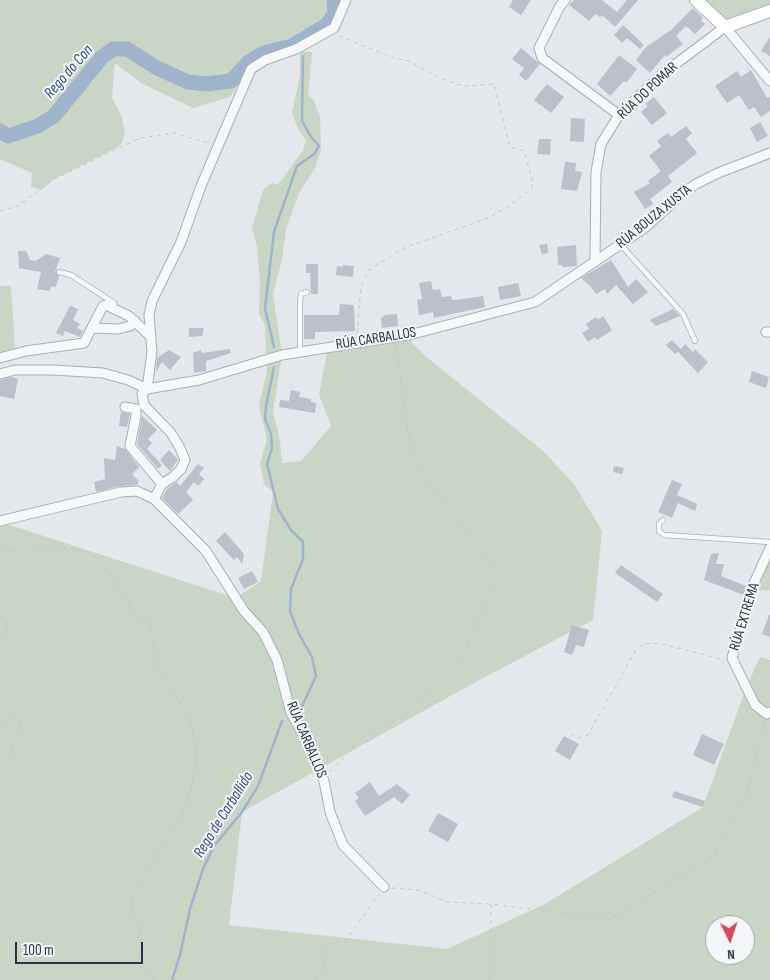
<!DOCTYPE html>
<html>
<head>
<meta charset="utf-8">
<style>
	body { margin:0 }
	#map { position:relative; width:770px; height:980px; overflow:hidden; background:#e4e7ec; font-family:"Sofia Sans Condensed",sans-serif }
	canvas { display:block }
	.north { position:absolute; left:705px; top:915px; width:50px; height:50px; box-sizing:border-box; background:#f4f6f9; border:1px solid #a4a8b1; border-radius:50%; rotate:176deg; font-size:14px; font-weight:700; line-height:20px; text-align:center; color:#2b3445 }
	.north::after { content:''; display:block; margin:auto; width:18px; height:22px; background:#d1495b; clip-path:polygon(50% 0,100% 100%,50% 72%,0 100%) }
	.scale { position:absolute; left:15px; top:942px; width:128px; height:22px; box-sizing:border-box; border:2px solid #2b3445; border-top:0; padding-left:6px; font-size:15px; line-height:18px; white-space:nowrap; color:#2b3445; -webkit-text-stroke:4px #f4f6f9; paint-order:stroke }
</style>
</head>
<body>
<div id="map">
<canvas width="770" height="980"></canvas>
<div class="north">N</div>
<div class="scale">100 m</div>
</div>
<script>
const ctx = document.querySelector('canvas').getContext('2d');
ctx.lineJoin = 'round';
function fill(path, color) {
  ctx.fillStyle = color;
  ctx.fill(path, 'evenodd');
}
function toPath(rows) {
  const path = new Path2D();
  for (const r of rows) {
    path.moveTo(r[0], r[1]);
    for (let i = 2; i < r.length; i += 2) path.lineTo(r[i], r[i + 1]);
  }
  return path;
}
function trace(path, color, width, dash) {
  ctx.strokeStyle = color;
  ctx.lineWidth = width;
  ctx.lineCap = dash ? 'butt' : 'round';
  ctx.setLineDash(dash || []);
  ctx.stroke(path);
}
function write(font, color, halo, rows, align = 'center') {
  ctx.font = font + ' "Sofia Sans Condensed",sans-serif';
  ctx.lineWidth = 4;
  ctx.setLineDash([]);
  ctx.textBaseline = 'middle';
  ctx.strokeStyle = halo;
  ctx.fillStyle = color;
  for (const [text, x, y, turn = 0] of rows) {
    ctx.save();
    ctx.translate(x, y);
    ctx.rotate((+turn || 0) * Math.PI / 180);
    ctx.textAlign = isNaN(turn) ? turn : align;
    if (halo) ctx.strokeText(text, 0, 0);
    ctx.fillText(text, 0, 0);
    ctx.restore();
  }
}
fill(toPath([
	[0,0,343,0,331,26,292,47,254,61,230,97,193,108,141,83,115,63,112,98,122,117,125,134,120,146,54,179,41,190,31,187,32,173,0,159],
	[696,0,770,0,770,11,725,27],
	[300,52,312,52,308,95,314,101,320,117,321,150,315,168,299,193,286,229,282,260,273,293,282,355,273,411,280,441,282,463,301,461,331,426,319,395,328,347,413,334,412,343,429,359,543,451,574,484,602,531,593,620,472,684,242,812,229,925,447,949,545,904,703,807,746,688,760,657,770,660,770,980,0,980,0,522,236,598,261,581,273,492,264,484,260,463,267,440,259,405,267,371,266,352,265,325,259,314,260,283,257,247,252,228,263,190,272,183,278,185,303,150,306,141,298,129,292,113,300,75],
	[715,925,745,925,745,955,715,955],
	[0,286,11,286,15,350,0,355],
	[770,549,770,590,756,591]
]), '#c9d6c5');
trace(toPath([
	[274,347,265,308,274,232,297,166,314,154,319,146,311,137,302,121,303,56],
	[274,367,266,406,265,419,271,434,272,448,267,464,278,509,291,530,303,542,303,559,291,589,290,611,299,634,312,657,316,676,298,715],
	[172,980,180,955,190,909,203,869,214,846,242,812,258,786,282,721]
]), '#9fb4cc', 2.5);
trace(toPath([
	[0,131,8,136,38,126,54,116,102,57,113,49,127,49,157,68,188,82,206,84,231,81,249,62,264,53,292,46,327,25,335,14,334,0]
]), '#9fb4cc', 15);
fill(toPath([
	[513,0,531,0,521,15,509,7],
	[574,0,602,0,617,12,627,0,638,0,615,27,602,15,600,17,595,14,589,21,569,5],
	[693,8,703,18,701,20,705,24,695,34,686,26,676,36,683,44,666,57,665,55,650,73,636,60,646,47,671,30],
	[623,25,644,45,640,49,627,38,622,43,614,35],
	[770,37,770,56,761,51],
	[521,48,540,64,526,81,519,75,524,68,512,59],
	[619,55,637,69,626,83,624,81,610,96,597,84],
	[751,70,767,98,770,97,770,111,761,117,754,107,749,110,739,95,727,103,715,86,737,71,741,77],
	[547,84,564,97,551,113,534,100],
	[654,97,667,113,652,125,641,112,648,106,645,104],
	[571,118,585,119,584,142,570,141],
	[760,122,768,136,757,142,750,128],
	[686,126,692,133,686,139,697,153,668,176,672,182,650,199,653,204,645,209,634,192,650,183,648,181,661,171,649,156,661,146,657,141,668,133,671,137],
	[539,139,551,139,550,155,537,154],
	[565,162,576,163,575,171,582,172,577,191,561,189],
	[547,244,548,253,542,254,539,245],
	[576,245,577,266,562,267,562,265,558,265,557,247],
	[18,251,26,251,30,260,36,261,46,254,60,258,55,272,59,276,56,287,51,286,50,291,37,289,41,272,19,268],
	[611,260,628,287,636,279,648,292,633,304,616,285,607,294,605,289,596,294,590,286,581,278],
	[306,264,318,264,318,294,311,294,310,273,306,273],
	[343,265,354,266,353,277,336,275,337,266,343,267],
	[431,281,433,290,440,289,442,297,451,296,452,300,456,300,483,296,485,307,434,318,433,312,419,315,417,300,422,299,419,283],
	[518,283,521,296,500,300,498,287],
	[340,304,354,305,355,331,315,332,315,339,304,339,304,315,339,315],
	[70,306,78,309,73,320,80,324,77,328,83,331,80,337,65,331,63,336,56,333],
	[673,309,680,316,656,326,650,320],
	[397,314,398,326,382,328,381,318,385,315],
	[603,316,612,330,597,340,595,337,588,342,582,333,589,329,586,324,596,317,598,320],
	[189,328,204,328,202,336,189,337],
	[672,340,681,349,685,344,693,352,695,349,708,362,698,373,678,352,675,354,666,345],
	[230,349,231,353,206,361,206,371,194,373,193,353,201,350,202,353],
	[169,350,181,357,170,370,162,362,156,372,157,358],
	[752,371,769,377,766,388,749,382],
	[12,377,18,379,14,399,0,396,0,380],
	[291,390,300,392,299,397,311,399,311,402,316,403,315,413,279,407,280,400,289,401],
	[121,412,130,414,127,427,119,426],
	[142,416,157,430,148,439,152,443,147,449,162,465,158,469,137,444],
	[117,446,125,449,139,467,132,474,139,481,137,485,120,486,96,492,94,482,105,479,104,458,115,460],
	[169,450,178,460,170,471,160,460],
	[198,464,204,468,199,474,204,479,198,486,194,482,186,492,193,500,178,514,162,498,168,488,177,482,180,486],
	[614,466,624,468,622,474,613,472],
	[672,480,682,484,677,495,697,504,695,511,678,503,672,518,658,512],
	[225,532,244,554,242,564,237,557,234,560,216,541],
	[719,553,716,564,724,564,721,576,746,586,744,595,704,580,711,554],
	[621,565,663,594,657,602,615,573],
	[252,571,258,582,244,589,238,578],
	[769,615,770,615,770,637,762,634],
	[572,625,589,630,584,647,576,645,572,655,564,652],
	[702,734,724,744,714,765,693,755],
	[564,736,579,744,570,760,555,751],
	[370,782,379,796,397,784,410,795,402,804,394,797,365,816,355,801,359,798,355,793],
	[674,791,705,801,703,807,672,797],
	[438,813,458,824,448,842,428,831]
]), '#bbc0ca');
const lane = toPath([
	[621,245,683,314,695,341],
	[59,272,71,275,114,303,115,307],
	[300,352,300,302,301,294,307,292],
	[663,520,659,524,659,531,664,535,770,542]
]);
const street = toPath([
	[565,0,560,6,539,48,542,58,619,115],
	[595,262,596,172,601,144,619,115,661,75,725,27,770,81],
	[93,328,118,329,130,326,135,321],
	[766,332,770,332],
	[0,358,26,351,84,343,103,306,106,305,129,316,151,337],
	[0,374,15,370,53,370,103,373,128,380,147,389,199,380,282,355,413,334,535,302,646,227,684,192,696,184,718,173,770,153],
	[125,407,136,409,136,416,130,446,162,484],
	[154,499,162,484,173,477,181,469,185,460,180,448,171,433,144,405,142,394,147,389,152,351,149,315,152,301,181,242,201,186,251,69,265,60,296,49,334,28,346,0],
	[0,521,121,492,137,491,154,499,206,551,244,611,263,632,277,660,291,713,310,746,324,781,330,812,343,845,384,887],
	[770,548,754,583,732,658,755,705,767,714,770,712]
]);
const secondary = toPath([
	[696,0,725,27,770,11]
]);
trace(lane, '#a9aeb7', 6);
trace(street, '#a9aeb7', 11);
trace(secondary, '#a9aeb7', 14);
trace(toPath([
	[339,36,394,58,409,61,439,78,456,84,465,86,494,84,510,147,524,151,533,181,531,189,509,206,488,218,404,248,369,270,361,286,357,335],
	[0,211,18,206,54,179,140,138,174,133,209,143],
	[0,549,23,553,41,547,60,547,79,550,96,557,108,570,119,590,127,596,132,615,137,619,143,617,149,618,154,647,154,660,162,678,179,700,191,725,197,753,191,790,182,812,131,901,133,915,139,925,141,946,137,965,149,971,155,980],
	[0,615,7,624,6,633,0,638],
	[0,722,9,718,15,718,20,723,20,731,9,756,0,763],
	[571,734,579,738,588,735,636,650,644,644,659,643,724,660],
	[330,772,361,739,405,715,458,666,499,574,419,470,408,435,396,346],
	[392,888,419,890,447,902,491,904],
	[316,980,324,968,322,953,328,945,347,939,379,894],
	[490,980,491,904,611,919,714,856,748,789,765,722]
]), '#c2c5cb', 1, [4, 4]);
trace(lane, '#f7f8fa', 4.5);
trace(street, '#f7f8fa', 9);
trace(secondary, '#fff', 12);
write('15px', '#2b3445', '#f4f6f9', [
	["RÚA DO POMAR",648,91,-43],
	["RÚA BOUZA XUSTA",654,217,-39],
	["RÚA CARBALLOS",376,339,-9],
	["RÚA EXTREMA",745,617,-73],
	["RÚA CARBALLOS",306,740,67]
]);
write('italic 16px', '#34527a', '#f4f6f9', [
	["Rego do Con",69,72,-49],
	["Rego de Carballido",224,815,-58]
]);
</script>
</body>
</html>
